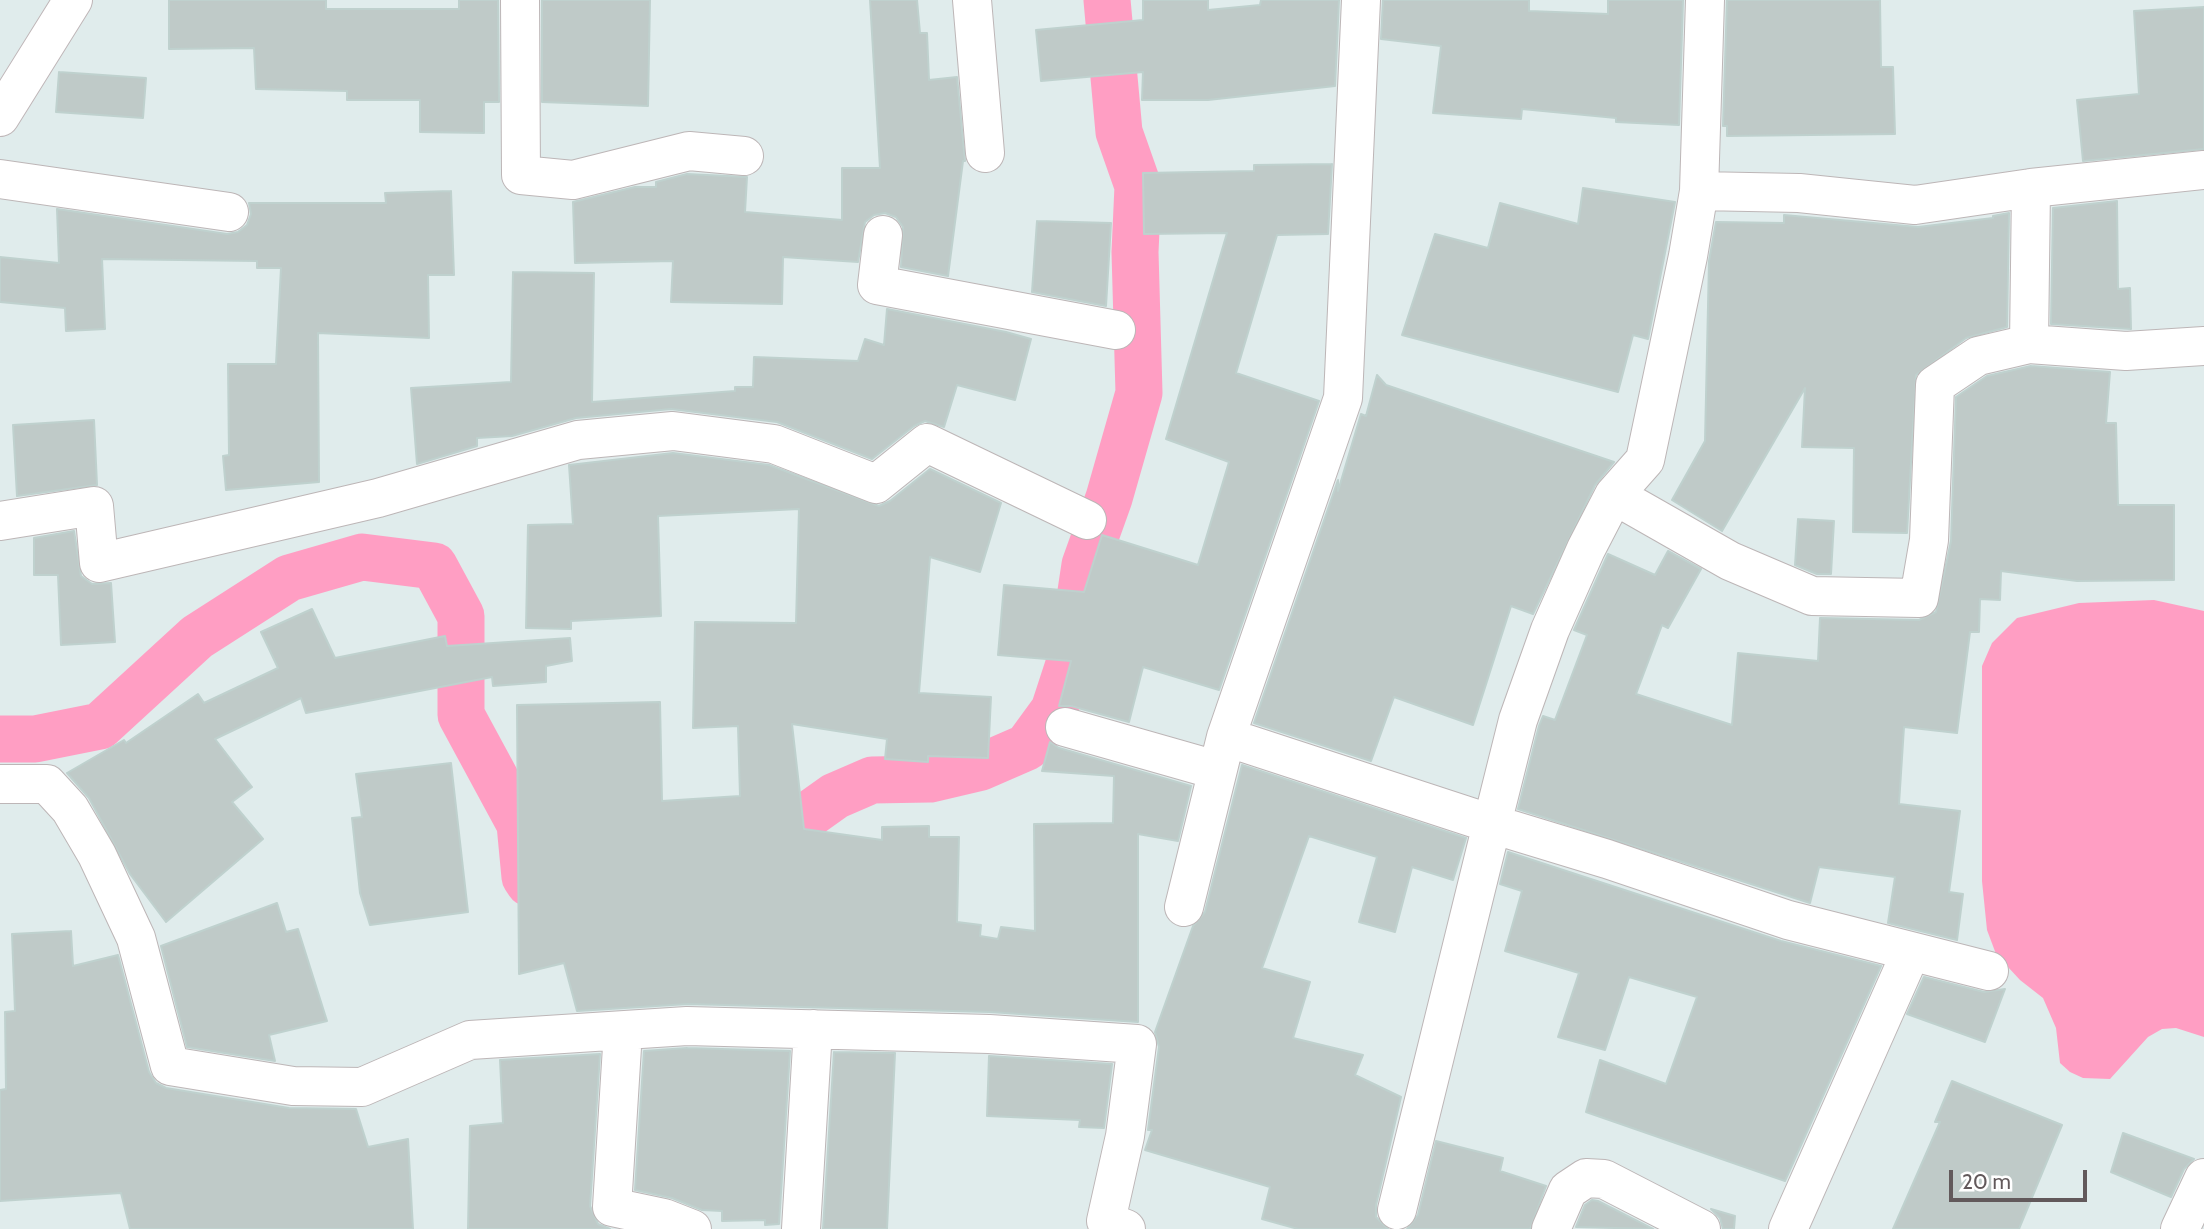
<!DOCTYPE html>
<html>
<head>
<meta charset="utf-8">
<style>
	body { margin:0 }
	#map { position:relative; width:2204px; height:1229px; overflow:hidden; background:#e0ecec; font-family:Cabin,sans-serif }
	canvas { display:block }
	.scale { position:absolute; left:1949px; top:1170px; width:138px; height:32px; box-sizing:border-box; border:4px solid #62595b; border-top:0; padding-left:9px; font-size:21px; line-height:24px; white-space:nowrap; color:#62595b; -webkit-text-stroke:5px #fff; paint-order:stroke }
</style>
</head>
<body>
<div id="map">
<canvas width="2204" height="1229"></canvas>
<div class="scale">20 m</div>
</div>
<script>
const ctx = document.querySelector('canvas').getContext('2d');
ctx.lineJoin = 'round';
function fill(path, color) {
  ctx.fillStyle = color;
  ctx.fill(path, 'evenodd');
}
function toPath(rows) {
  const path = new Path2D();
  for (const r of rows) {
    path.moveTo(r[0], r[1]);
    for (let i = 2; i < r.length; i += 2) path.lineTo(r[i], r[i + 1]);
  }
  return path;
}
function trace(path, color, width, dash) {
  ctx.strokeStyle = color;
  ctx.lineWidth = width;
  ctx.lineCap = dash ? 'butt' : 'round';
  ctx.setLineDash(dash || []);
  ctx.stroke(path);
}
fill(toPath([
	[2154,600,2204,611,2204,1037,2176,1028,2162,1029,2148,1037,2110,1079,2083,1078,2070,1072,2060,1063,2056,1028,2043,998,2020,980,1996,954,1987,930,1982,881,1982,666,1992,643,2017,618,2079,603]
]), '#ff9ec3');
trace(toPath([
	[0,739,35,739,100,726,197,637,289,578,362,557,434,566,461,616,461,715,520,824,525,877,529,883],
	[752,855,835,796,872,780,930,779,981,767,1027,747,1054,710,1071,658,1085,565,1109,498,1139,393,1135,252,1138,186,1119,132,1107,0]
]), '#ff9ec3', 47);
const building = toPath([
	[169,0,326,0,326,9,459,9,459,0,498,0,499,102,484,102,484,133,420,132,420,100,347,100,347,91,256,89,254,48,169,49,169,0],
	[542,0,650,0,648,106,542,102,542,0],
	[870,0,917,0,920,33,927,33,929,80,957,77,965,161,963,161,948,276,901,267,903,227,896,217,885,213,874,215,865,222,858,262,783,257,782,304,671,302,673,261,575,263,573,202,635,187,656,187,656,182,687,174,747,177,745,212,842,220,842,168,880,168,870,0],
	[1143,0,1208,0,1208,10,1260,5,1261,0,1339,0,1335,86,1208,100,1142,100,1143,72,1041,81,1036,30,1143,20,1143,0],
	[1383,0,1529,0,1529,11,1608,14,1608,0,1683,0,1679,125,1616,122,1616,118,1522,109,1521,119,1433,113,1441,46,1381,39,1383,0],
	[1727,0,1880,0,1881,67,1893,67,1895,134,1727,136,1727,126,1723,126,1727,0],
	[2204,7,2204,149,2083,161,2077,100,2139,94,2134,11,2204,7],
	[59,72,146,78,143,118,56,112,59,72],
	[1332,164,1328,234,1277,235,1236,373,1319,401,1219,690,1143,667,1129,722,1071,706,1059,706,1071,661,998,655,1004,585,1084,592,1102,535,1198,565,1229,462,1166,439,1227,233,1144,234,1143,173,1254,171,1254,165,1332,164],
	[1583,188,1675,202,1648,339,1633,335,1618,392,1402,335,1435,234,1488,248,1500,203,1578,224,1583,188],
	[451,191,454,275,428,275,429,338,318,333,319,482,226,490,223,456,229,455,228,364,276,364,281,268,257,268,257,261,102,259,105,329,66,331,65,308,0,302,0,257,59,263,57,209,227,234,238,232,247,225,251,214,249,203,386,203,385,193,451,191],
	[2117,201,2118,289,2130,288,2131,329,2051,324,2053,208,2117,201],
	[2009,213,2007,327,1966,338,1916,375,1907,533,1853,532,1854,448,1802,447,1805,388,1722,531,1672,500,1705,441,1709,261,1716,222,1784,223,1784,215,1918,227,1993,218,1993,216,2009,213],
	[1037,221,1111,223,1106,306,1032,292,1037,221],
	[513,272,594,273,592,402,735,391,735,387,753,387,754,357,858,361,865,339,884,345,887,309,1006,332,1031,339,1015,400,957,385,944,427,925,421,914,426,872,459,777,422,671,409,576,418,512,436,477,438,477,446,417,464,411,388,511,382,513,272],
	[2031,366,2110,372,2106,423,2116,423,2118,505,2174,505,2174,580,2077,581,2001,571,2000,600,1980,599,1979,632,1970,632,1957,733,1904,727,1899,804,1960,811,1949,892,1963,894,1957,940,1888,923,1895,877,1819,867,1810,903,1518,809,1539,726,1543,716,1555,720,1587,635,1574,630,1608,554,1655,575,1668,551,1701,569,1668,628,1662,625,1636,694,1732,725,1738,653,1818,661,1820,618,1919,620,1936,612,1951,541,1956,397,1987,376,2031,366],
	[1377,375,1386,385,1614,462,1595,485,1533,614,1511,606,1473,725,1394,697,1371,761,1254,723,1338,480,1338,491,1361,414,1366,416,1377,375],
	[94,420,97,485,17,496,13,425,94,420],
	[673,453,769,465,879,506,890,501,930,469,1001,503,980,572,930,557,919,693,991,697,988,758,928,756,928,762,885,759,887,739,792,724,804,829,882,840,882,827,929,826,929,837,959,837,957,922,981,925,980,936,998,939,1001,927,1035,931,1034,824,1113,823,1114,776,1042,771,1050,742,1059,748,1191,786,1178,841,1138,834,1138,1022,990,1012,688,1004,577,1011,564,963,519,974,517,705,660,702,662,801,740,796,738,726,693,728,695,622,796,623,799,509,658,516,661,616,571,621,571,629,526,628,528,525,573,524,569,465,673,453],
	[1798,519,1834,521,1831,574,1817,574,1795,565,1798,519],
	[74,531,81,576,92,584,111,583,115,642,61,645,58,575,34,575,34,538,74,531],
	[312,609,335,658,445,636,447,646,570,638,572,661,546,666,546,682,493,686,492,677,306,713,301,698,215,739,252,787,232,802,263,839,166,922,130,874,89,798,67,773,124,740,126,743,198,694,204,703,278,668,261,632,312,609],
	[451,763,468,912,370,925,360,893,352,818,362,817,356,774,451,763],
	[1242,765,1466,838,1453,880,1412,867,1395,932,1359,922,1377,857,1309,836,1262,968,1310,982,1293,1038,1363,1055,1355,1075,1401,1097,1376,1205,1376,1217,1388,1229,1298,1229,1262,1219,1270,1187,1145,1150,1152,1130,1148,1130,1159,1047,1155,1032,1193,926,1205,912,1242,765],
	[1508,852,1781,941,1881,966,1785,1181,1586,1112,1600,1060,1666,1084,1697,997,1629,977,1605,1050,1558,1037,1579,973,1505,951,1522,891,1500,884,1508,852],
	[277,903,286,932,298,929,327,1021,269,1035,275,1061,187,1047,161,946,277,903],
	[71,931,73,966,118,955,149,1072,156,1083,166,1088,289,1108,356,1109,368,1147,408,1139,413,1229,130,1229,121,1193,0,1201,0,1090,6,1089,5,1012,15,1011,12,934,71,931],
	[1924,977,1984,992,2005,989,1985,1042,1907,1014,1924,977],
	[687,1048,790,1051,779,1224,765,1225,765,1220,722,1221,722,1211,702,1210,672,1198,635,1190,644,1051,687,1048],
	[834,1052,895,1053,887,1229,823,1229,834,1052],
	[600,1054,590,1206,598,1224,610,1229,468,1229,470,1126,503,1123,500,1060,600,1054],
	[989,1056,1112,1064,1104,1128,1079,1127,1080,1120,987,1116,989,1056],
	[1952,1081,2062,1125,2019,1229,1893,1229,1940,1122,1935,1122,1952,1081],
	[2123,1133,2194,1159,2184,1169,2171,1197,2111,1172,2123,1133],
	[1436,1141,1503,1158,1500,1171,1546,1186,1530,1229,1407,1229,1418,1215,1436,1141],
	[1592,1200,1598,1201,1653,1229,1576,1227,1585,1205,1592,1200],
	[1711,1209,1735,1216,1734,1229,1723,1229,1720,1218,1711,1209]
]);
fill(building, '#bfcac8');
trace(building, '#bfd1ce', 2);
const minor = toPath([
	[520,0,521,175,573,180,689,151,744,156],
	[972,0,985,153],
	[0,179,229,212],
	[1699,191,1799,193,1915,205,2031,188,2204,170],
	[883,235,877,285,1116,330],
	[2029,344,2126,351,2204,346],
	[1614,495,1645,460,1688,256,1699,191,1705,0],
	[0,521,94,506,99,563,378,498,578,440,673,431,774,444,876,484,927,443,1087,520],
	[1065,727,1216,770],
	[1226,737,1492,824,1518,720,1550,630,1586,549,1614,495,1730,561,1812,596,1919,598,1929,540,1935,385,1978,356,2029,344,2031,188],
	[0,784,47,784,70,809,97,855,136,938,170,1066,293,1086,362,1087,470,1040,687,1026,989,1034,1137,1044,1125,1136,1106,1221,1126,1229],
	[1184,907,1226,737,1343,398,1361,0],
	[623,1031,612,1207,664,1218,692,1229],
	[1397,1210,1492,824,1607,859,1788,920,1989,971],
	[801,1229,813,1029],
	[1551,1229,1568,1190,1586,1178,1604,1179,1701,1229],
	[1788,1229,1911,952],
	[2180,1229,2204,1178]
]);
const secondary = toPath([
	[0,117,73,0]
]);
trace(minor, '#bdb6b7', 40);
trace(secondary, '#bfb6b8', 40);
trace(minor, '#fff', 38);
trace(secondary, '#fff', 38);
</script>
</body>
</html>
